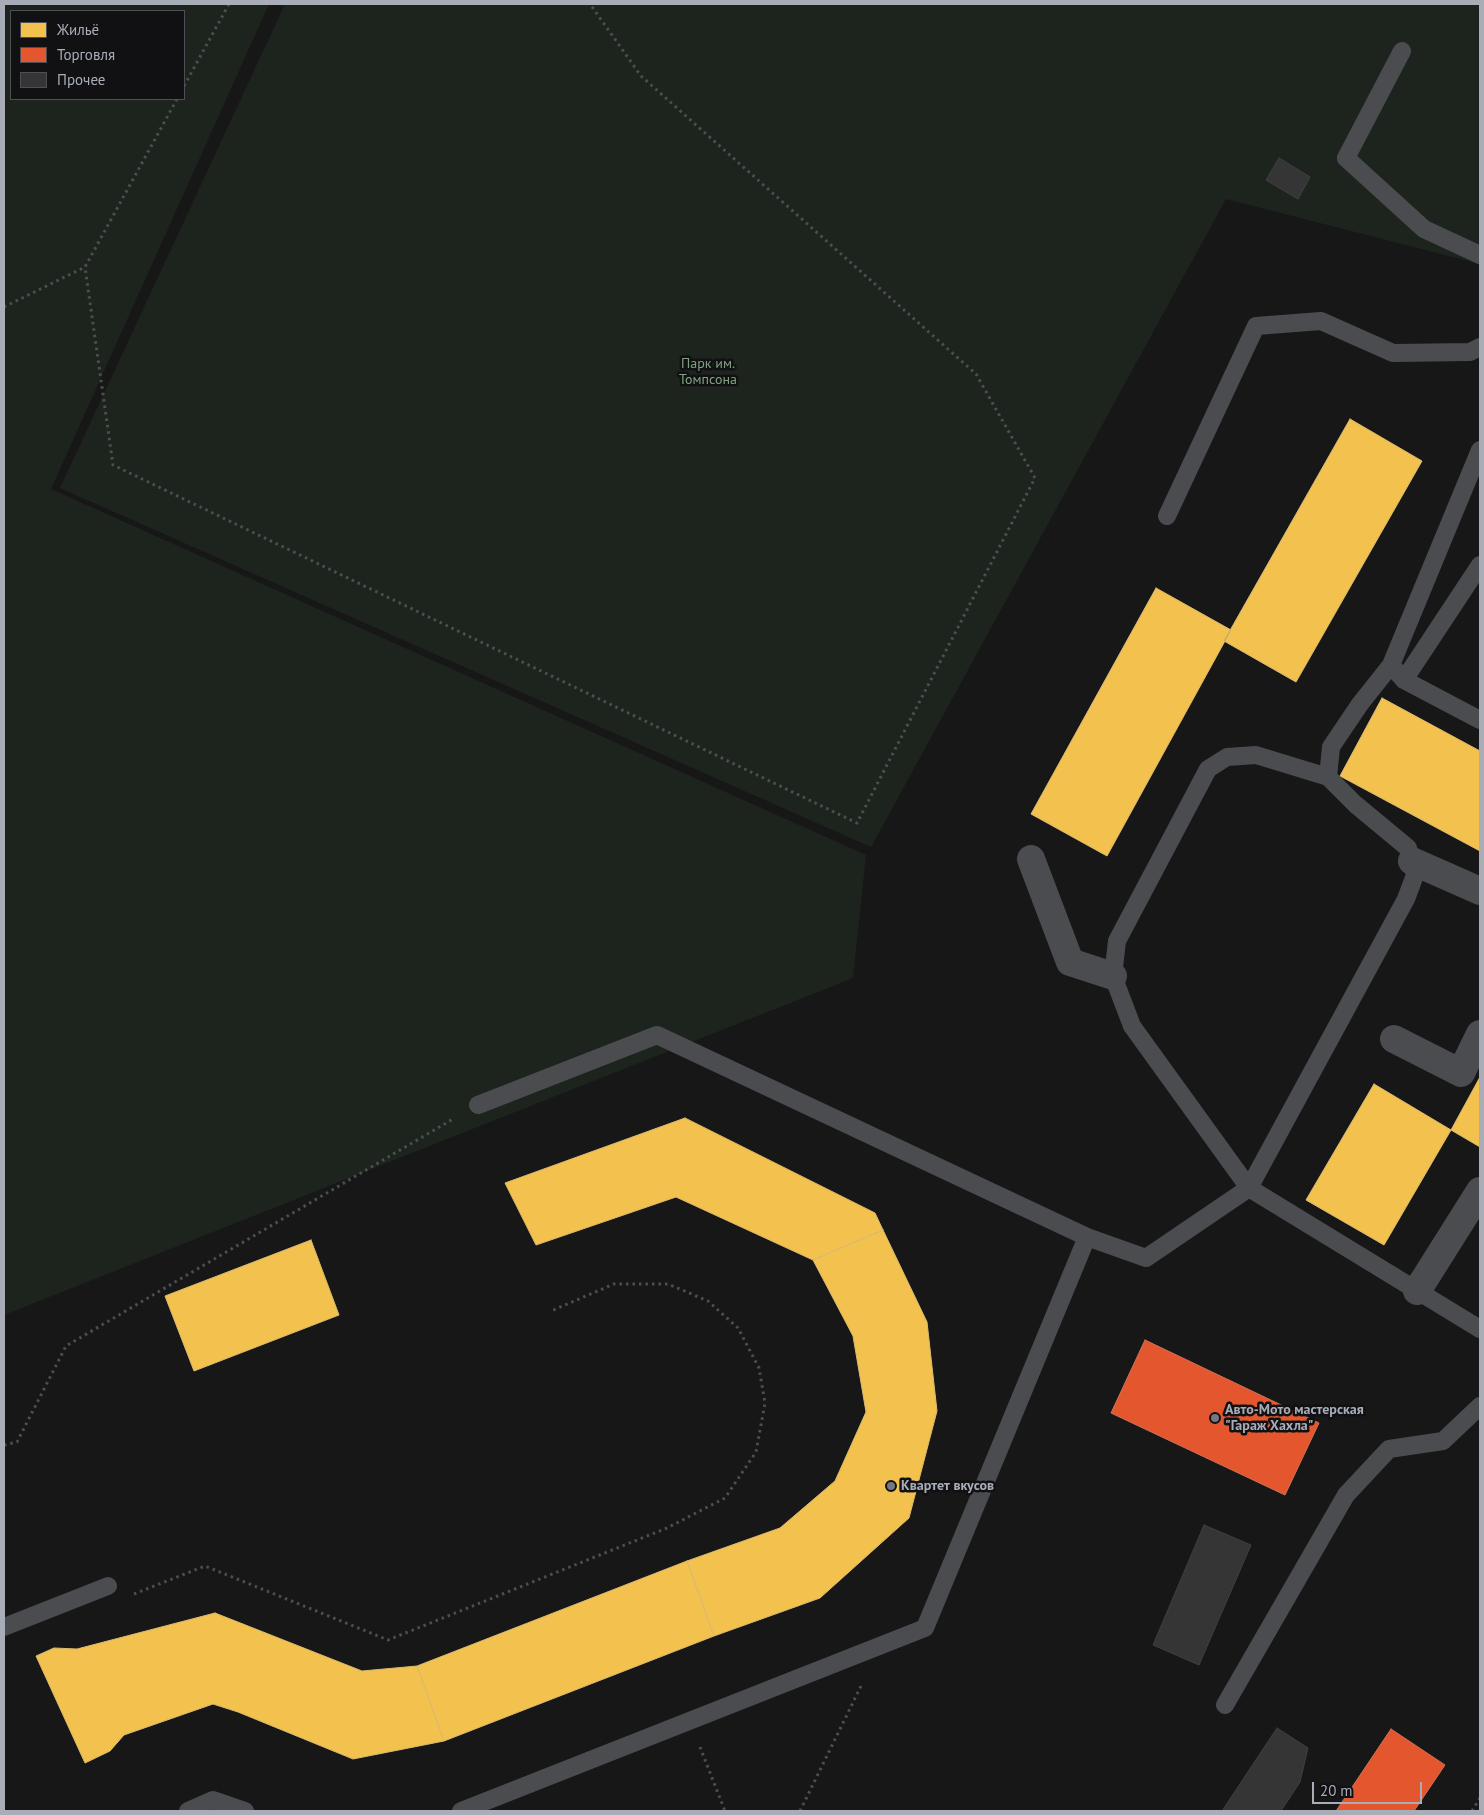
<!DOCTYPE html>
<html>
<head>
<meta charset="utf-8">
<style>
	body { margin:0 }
	#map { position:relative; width:1484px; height:1815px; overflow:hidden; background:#171717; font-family:"PT Sans",sans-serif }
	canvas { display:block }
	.frame { position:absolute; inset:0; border:5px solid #a8adb8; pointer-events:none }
	.legend { position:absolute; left:10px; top:10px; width:175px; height:90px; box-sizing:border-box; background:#111113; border:1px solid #4d4f55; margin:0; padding:6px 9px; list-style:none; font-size:15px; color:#a8adb8 }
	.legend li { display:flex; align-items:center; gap:10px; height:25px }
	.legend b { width:25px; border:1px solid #4d4f55 }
	.scale { position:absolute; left:1312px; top:1782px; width:110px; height:22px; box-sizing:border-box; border:2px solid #a8adb8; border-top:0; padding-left:6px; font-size:15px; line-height:18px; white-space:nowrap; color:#a8adb8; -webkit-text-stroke:4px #111113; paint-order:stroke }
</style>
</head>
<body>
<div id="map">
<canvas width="1484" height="1815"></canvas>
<div class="frame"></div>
<ul class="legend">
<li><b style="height:14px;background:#f2c14e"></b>Жильё</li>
<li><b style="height:14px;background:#e4572e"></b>Торговля</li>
<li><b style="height:14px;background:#353536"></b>Прочее</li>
</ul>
<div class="scale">20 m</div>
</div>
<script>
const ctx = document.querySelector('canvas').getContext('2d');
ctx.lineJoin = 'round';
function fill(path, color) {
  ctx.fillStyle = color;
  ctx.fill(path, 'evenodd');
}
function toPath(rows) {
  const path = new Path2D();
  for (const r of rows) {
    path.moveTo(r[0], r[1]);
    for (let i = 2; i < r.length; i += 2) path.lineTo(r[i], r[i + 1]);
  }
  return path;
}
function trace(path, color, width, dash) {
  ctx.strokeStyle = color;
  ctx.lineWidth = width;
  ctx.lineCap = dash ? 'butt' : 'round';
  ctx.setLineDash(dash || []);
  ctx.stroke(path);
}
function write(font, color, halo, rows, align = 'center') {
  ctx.font = font + ' "PT Sans",sans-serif';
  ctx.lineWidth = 5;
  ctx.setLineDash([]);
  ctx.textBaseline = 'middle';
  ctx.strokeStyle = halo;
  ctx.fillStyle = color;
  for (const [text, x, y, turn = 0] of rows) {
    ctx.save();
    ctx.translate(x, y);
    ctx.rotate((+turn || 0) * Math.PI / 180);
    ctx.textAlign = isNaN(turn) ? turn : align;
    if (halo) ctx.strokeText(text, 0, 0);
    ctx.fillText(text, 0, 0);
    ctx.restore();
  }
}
fill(toPath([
	[4,4,269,4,51,489,866,855,853,978,4,1315],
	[11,11,184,11,184,99,11,99],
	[285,4,1480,4,1480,264,1226,199,871,847,60,488]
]), '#1d241e');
const homes = toPath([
	[1350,419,1422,461,1296,682,1224,641,1350,419],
	[1156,588,1231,630,1107,856,1031,814,1156,588],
	[1382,698,1480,751,1480,851,1340,776,1382,698],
	[1480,1077,1480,1147,1451,1130,1480,1077],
	[1374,1084,1451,1130,1384,1245,1306,1200,1374,1084],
	[685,1118,875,1213,883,1230,813,1260,676,1197,536,1245,505,1183,685,1118],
	[883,1230,927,1322,937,1411,909,1518,820,1598,714,1636,687,1561,780,1528,835,1481,866,1412,853,1336,813,1260,883,1230],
	[311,1240,339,1315,194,1371,165,1296,311,1240],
	[687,1561,714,1636,444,1741,417,1666,687,1561],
	[215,1613,362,1671,417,1666,444,1741,353,1759,238,1712,213,1704,124,1735,110,1751,85,1763,36,1656,54,1648,77,1649,215,1613]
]);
fill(homes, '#f2c14e');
trace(homes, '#dcbb6e', 1);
const shops = toPath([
	[1145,1340,1319,1423,1285,1495,1111,1413,1145,1340],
	[1391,1729,1445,1765,1414,1811,1336,1811,1391,1729]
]);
fill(shops, '#e4572e');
trace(shops, '#d27157', 1);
const building = toPath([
	[1279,158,1310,177,1298,199,1266,180,1279,158],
	[1204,1525,1251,1545,1199,1665,1153,1645,1204,1525],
	[1277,1728,1308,1748,1300,1782,1281,1811,1222,1811,1277,1728]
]);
fill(building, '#353536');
trace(building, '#3f4043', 1);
trace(toPath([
	[184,86,229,4],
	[177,99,85,267,113,465,857,823,1035,478,976,374,641,76,590,4],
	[4,307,85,267],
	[4,1445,17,1442,66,1346,453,1119],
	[134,1594,205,1566,388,1640,667,1528,725,1498,756,1452,765,1403,759,1368,738,1328,708,1301,668,1284,614,1284,551,1311],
	[700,1747,725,1811],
	[800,1811,862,1684],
	[1472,1811,1480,1798]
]), '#4d4e52', 3, [2.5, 4]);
trace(toPath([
	[1402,51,1346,158,1424,229,1480,255],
	[1480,450,1391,665,1404,680,1480,720],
	[1167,516,1256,326,1321,321,1393,353,1470,352,1480,347],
	[1391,665,1360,704,1331,747,1328,777,1355,804,1408,848,1415,875,1406,899,1249,1188,1480,1329],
	[1404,680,1480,565],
	[478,1105,657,1035,1087,1237],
	[4,1627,108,1586],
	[1225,1705,1346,1495,1389,1449,1443,1441,1480,1406],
	[188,1811,213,1800,245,1811],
	[461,1811,925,1628,1087,1237,1146,1258,1249,1188,1132,1026,1113,976,1117,941,1208,769,1227,757,1256,755,1328,777]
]), '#4b4c50', 18);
trace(toPath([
	[1031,859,1070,962,1113,976],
	[1412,861,1480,891],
	[1394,1039,1461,1073,1480,1034],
	[1417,1291,1480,1191]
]), '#4b4c50', 28);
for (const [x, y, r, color] of [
	[1215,1418,5,"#757880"],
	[891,1486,5,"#757880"]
]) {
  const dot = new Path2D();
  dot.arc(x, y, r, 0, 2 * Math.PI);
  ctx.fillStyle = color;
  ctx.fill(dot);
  trace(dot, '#111113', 2);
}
write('14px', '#7fa381', '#111113', [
	["Парк им.",708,364],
	["Томпсона",708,380]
]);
write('bold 14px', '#a8adb8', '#111113', [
	["Авто-Мото мастерская",1225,1410],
	["\"Гараж Хахла\"",1225,1426],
	["Квартет вкусов",901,1486]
], 'left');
</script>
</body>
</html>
